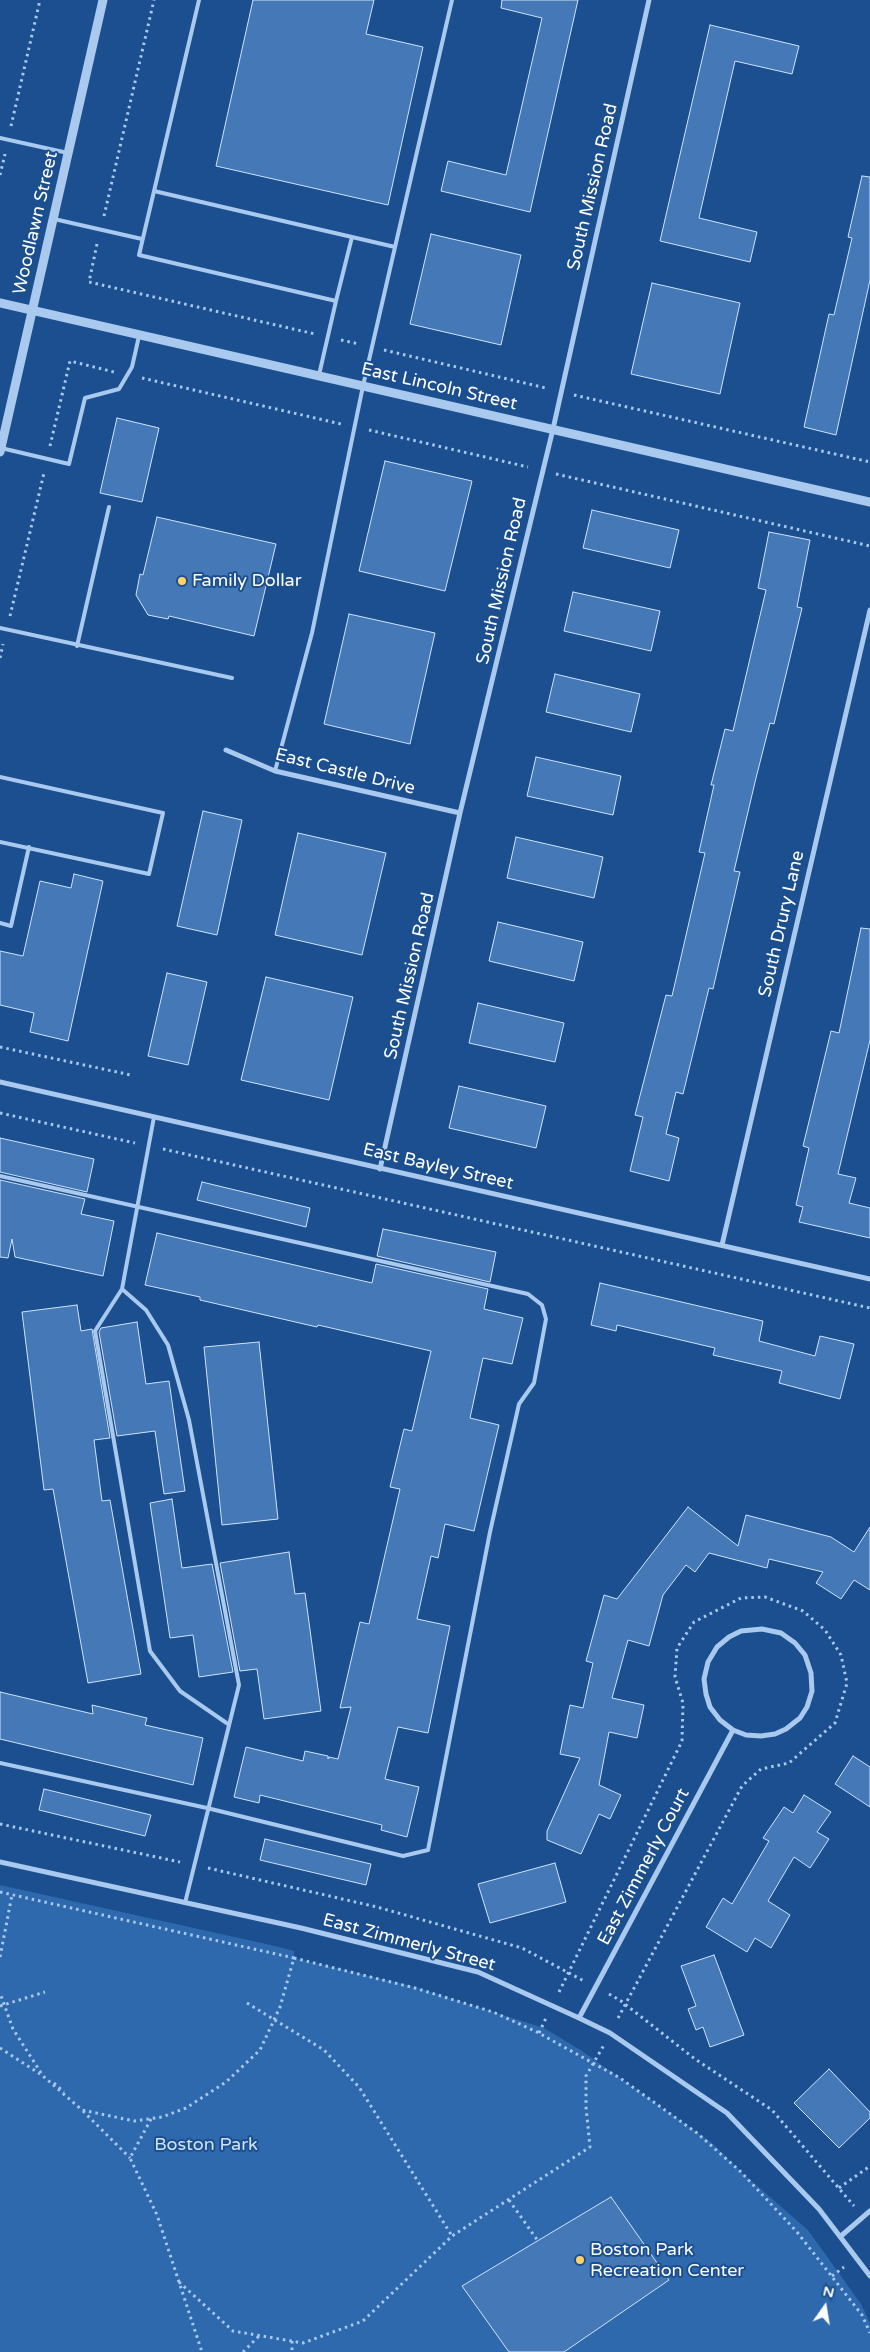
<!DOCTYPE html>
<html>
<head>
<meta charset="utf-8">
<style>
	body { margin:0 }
	#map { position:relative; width:870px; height:2352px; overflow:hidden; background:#1b4f8f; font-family:"Varela Round",sans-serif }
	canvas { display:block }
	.north { position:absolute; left:800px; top:2282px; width:50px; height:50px; -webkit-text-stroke:4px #1b4f8f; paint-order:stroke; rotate:13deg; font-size:14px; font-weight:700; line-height:20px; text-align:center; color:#fff }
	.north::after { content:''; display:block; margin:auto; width:18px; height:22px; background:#fff; clip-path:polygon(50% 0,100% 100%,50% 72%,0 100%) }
</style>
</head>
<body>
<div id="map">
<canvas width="870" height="2352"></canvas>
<div class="north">N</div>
</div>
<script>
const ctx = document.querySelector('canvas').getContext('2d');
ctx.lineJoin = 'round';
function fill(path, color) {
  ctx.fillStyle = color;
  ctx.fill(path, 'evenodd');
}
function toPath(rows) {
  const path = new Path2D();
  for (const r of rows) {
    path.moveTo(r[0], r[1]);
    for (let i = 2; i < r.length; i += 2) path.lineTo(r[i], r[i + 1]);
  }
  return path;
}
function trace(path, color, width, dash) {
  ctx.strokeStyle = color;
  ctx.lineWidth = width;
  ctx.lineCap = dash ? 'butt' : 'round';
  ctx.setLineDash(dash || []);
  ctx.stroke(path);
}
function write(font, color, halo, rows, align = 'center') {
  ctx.font = font + ' "Varela Round",sans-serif';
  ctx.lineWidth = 4;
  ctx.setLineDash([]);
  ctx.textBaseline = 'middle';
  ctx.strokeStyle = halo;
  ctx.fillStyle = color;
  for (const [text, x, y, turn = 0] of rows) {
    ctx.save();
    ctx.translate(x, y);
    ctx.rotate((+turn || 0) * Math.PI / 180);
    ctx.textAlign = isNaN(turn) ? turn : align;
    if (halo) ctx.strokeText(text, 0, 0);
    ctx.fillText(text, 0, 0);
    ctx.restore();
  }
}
fill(toPath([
	[0,1885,275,1946,294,1951,294,1958,411,1986,544,2028,582,2051,712,2143,741,2172,808,2230,861,2304,870,2323,870,2352,0,2352]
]), '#2e69ad');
const building = toPath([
	[253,0,374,0,366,34,423,47,388,205,216,166,253,0],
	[502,0,578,0,530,212,441,191,448,161,506,175,542,18,501,8,502,0],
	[710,25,799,46,792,74,735,61,699,218,757,232,750,262,660,241,710,25],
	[862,176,870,177,870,280,836,435,804,427,829,314,834,315,852,238,848,237,862,176],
	[431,234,521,255,501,345,410,324,431,234],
	[652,283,740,303,720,394,631,374,652,283],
	[117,418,159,428,142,502,100,493,117,418],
	[385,461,472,481,445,591,359,571,385,461],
	[592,510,679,530,670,568,583,548,592,510],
	[157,517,276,544,254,636,169,616,168,619,148,615,136,595,140,574,143,575,157,517],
	[769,532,810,540,797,607,802,608,774,724,770,723,756,778,734,871,740,872,713,989,709,988,683,1094,676,1092,666,1134,679,1138,669,1181,630,1171,643,1117,635,1115,666,995,672,996,705,853,699,852,714,785,711,785,725,729,733,731,766,590,758,588,769,532],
	[573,592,660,611,651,651,564,631,573,592],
	[349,614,435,633,410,744,324,724,349,614],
	[555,674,640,694,631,732,546,712,555,674],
	[536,757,621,776,613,815,527,796,536,757],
	[203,811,242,820,217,935,177,926,203,811],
	[298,833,386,853,362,955,275,935,298,833],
	[516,837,603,857,594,898,507,878,516,837],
	[74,874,103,881,68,1041,30,1032,34,1013,0,1005,0,951,23,956,40,881,71,888,74,874],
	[498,922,583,942,574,981,489,961,498,922],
	[861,928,870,929,870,1040,838,1174,856,1178,849,1203,870,1208,870,1238,799,1222,803,1207,796,1205,809,1148,803,1146,815,1097,831,1031,839,1033,861,928],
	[167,973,207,982,188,1065,148,1056,167,973],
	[266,977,353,997,329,1100,241,1080,266,977],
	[478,1003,564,1023,555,1062,469,1043,478,1003],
	[459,1086,546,1106,536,1148,449,1128,459,1086],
	[0,1138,94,1159,87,1192,0,1172,0,1138],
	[0,1180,85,1199,81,1214,114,1221,103,1276,15,1257,12,1239,8,1258,0,1257,0,1180],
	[202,1182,310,1208,306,1227,197,1200,202,1182],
	[383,1229,496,1252,490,1282,377,1256,383,1229],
	[157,1233,372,1283,376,1264,488,1289,484,1309,523,1318,512,1364,483,1358,470,1418,499,1425,474,1531,445,1524,438,1558,431,1556,417,1619,450,1626,428,1733,398,1727,385,1779,419,1787,407,1837,381,1830,382,1825,260,1795,259,1803,234,1797,246,1747,303,1761,305,1751,328,1756,328,1759,329,1757,338,1759,351,1707,340,1708,360,1622,369,1624,400,1489,390,1487,404,1429,412,1431,431,1351,318,1325,317,1327,200,1300,200,1297,145,1285,157,1233],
	[600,1283,763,1321,759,1341,815,1356,820,1336,854,1344,840,1399,779,1383,782,1371,713,1355,715,1348,617,1325,616,1331,591,1325,600,1283],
	[77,1305,81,1331,92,1329,110,1438,94,1440,102,1501,110,1500,141,1674,88,1683,53,1489,44,1490,22,1312,77,1305],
	[137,1322,146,1384,169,1381,185,1491,164,1494,155,1431,117,1436,99,1332,101,1328,137,1322],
	[259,1342,278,1519,222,1525,204,1347,259,1342],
	[172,1499,182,1568,212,1564,233,1672,199,1677,193,1635,170,1638,150,1503,172,1499],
	[688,1507,738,1546,746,1515,831,1537,854,1552,870,1527,870,1590,854,1580,841,1599,816,1583,823,1572,769,1559,767,1568,709,1553,695,1572,686,1565,663,1595,649,1646,628,1640,612,1698,644,1705,637,1738,609,1732,599,1785,621,1795,610,1819,599,1814,581,1854,547,1840,547,1831,580,1758,560,1754,570,1705,583,1708,593,1663,586,1661,604,1595,617,1599,688,1507],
	[289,1552,295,1594,305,1593,321,1711,264,1719,257,1669,240,1671,220,1563,289,1552],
	[0,1692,93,1714,92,1705,147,1718,145,1725,203,1738,193,1785,0,1739,0,1692],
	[853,1756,870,1767,870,1807,835,1784,853,1756],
	[44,1789,151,1815,145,1836,39,1810,44,1789],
	[804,1795,831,1812,817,1832,829,1839,810,1868,794,1857,768,1901,790,1915,771,1948,755,1938,747,1952,706,1927,723,1898,732,1904,769,1841,763,1838,784,1807,793,1813,804,1795],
	[265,1839,371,1864,366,1885,260,1860,265,1839],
	[555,1863,566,1902,490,1923,478,1884,555,1863],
	[714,1955,744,2035,710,2047,703,2027,696,2030,688,2009,696,2006,681,1966,714,1955],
	[829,2069,870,2112,870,2118,839,2148,794,2103,829,2069],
	[611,2197,669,2280,564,2352,509,2352,462,2286,611,2197]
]);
fill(building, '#4478b7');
trace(building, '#cfe3fa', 1);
trace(toPath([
	[11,126,40,0],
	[0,175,5,154],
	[104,216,154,0],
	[97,244,89,282,315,334],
	[341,340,359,344],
	[384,350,546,388],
	[142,378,341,424],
	[574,395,870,462],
	[369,430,528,467],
	[50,446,70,361,114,372],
	[556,474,870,546],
	[10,616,44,473],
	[0,658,3,644],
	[0,1047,131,1075],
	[0,1113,135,1143],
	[163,1149,870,1308],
	[0,1824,180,1862],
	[208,1868,377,1907,522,1948,584,1981],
	[0,1892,294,1958,280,2007,260,2050,226,2082,186,2108,162,2117,134,2121,82,2110,43,2076,13,2029,0,1993],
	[0,1957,12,1895],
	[294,1958,415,1988,493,2012,535,2031,620,2078,697,2133,741,2172,797,2232,862,2315,870,2333],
	[559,1992,682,1741,683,1703,675,1677,677,1648,694,1622,741,1598,765,1597,803,1611,825,1630,841,1655,847,1683,835,1723,789,1763,761,1769,742,1786,617,2020],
	[609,1994,621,2001,695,2059,772,2110,854,2206],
	[247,2003,324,2050,359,2087,452,2236],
	[0,2006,45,1992],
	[539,2033,546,2018],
	[0,2048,40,2074],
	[54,2083,64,2092],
	[83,2111,130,2158],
	[151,2119,130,2158,157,2215,202,2352],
	[839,2188,870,2166],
	[509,2200,538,2241],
	[832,2276,844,2267],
	[179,2282,233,2331,303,2343,363,2321,452,2236,590,2147,586,2107,586,2076,604,2045],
	[292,2341,292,2352],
	[243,2352,259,2336]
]), '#a9c9ee', 3, [2.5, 4]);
trace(toPath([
	[199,0,139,255,336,301,319,375],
	[0,138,68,153],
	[154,191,395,247],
	[54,219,142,239],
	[336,301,352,237],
	[1,448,69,464,85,398,119,389,132,367,139,336],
	[0,628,232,678],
	[77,646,109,507],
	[275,771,312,633,363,386,452,0],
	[0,777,163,813,149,874,0,842],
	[0,923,11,926,29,847],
	[154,1117,122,1289,95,1331,150,1651,180,1691,228,1724],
	[0,1176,528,1294,542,1305,546,1319,534,1383,519,1404,490,1532,428,1850,403,1856,207,1808,0,1763],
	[122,1289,146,1310,168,1345,189,1420,239,1685,185,1903]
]), '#a9c9ee', 4);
trace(toPath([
	[226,750,275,771,460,813],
	[0,1082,870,1279],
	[380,1169,460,813,553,429,649,0],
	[722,1245,870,610],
	[0,1862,301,1928,478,1972,579,2018,610,2033,727,2113,819,2209,870,2276],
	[579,2018,733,1730,746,1735,761,1736,775,1734,786,1729,800,1718,807,1707,812,1691,811,1673,805,1655,795,1643,781,1633,762,1629,741,1631,729,1637,717,1647,708,1662,704,1679,706,1694,710,1707,720,1720,733,1730],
	[841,2236,870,2211]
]), '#a9c9ee', 5);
trace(toPath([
	[0,303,870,502],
	[0,452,103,0]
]), '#a9c9ee', 9);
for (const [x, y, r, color] of [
	[182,581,5,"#ffd166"],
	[580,2260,5,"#ffd166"]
]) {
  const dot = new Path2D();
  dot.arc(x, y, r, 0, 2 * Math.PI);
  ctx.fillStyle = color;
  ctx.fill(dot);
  trace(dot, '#1b4f8f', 2);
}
write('18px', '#fff', '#1b4f8f', [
	["South Mission Road",593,187,-77],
	["Woodlawn Street",36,223,-77],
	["East Lincoln Street",439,387,13],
	["South Mission Road",502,581,-77],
	["East Castle Drive",345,772,14],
	["South Drury Lane",782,924,-77],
	["South Mission Road",410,976,-77],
	["East Bayley Street",438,1167,13],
	["East Zimmerly Court",644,1867,-62],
	["East Zimmerly Street",409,1943,15]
]);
write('18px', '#fff', '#1b4f8f', [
	["Family Dollar",192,581],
	["Boston Park",590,2250],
	["Recreation Center",590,2271]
], 'left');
write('18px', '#cfe3fa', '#1b4f8f', [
	["Boston Park",206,2145]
]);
</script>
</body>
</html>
